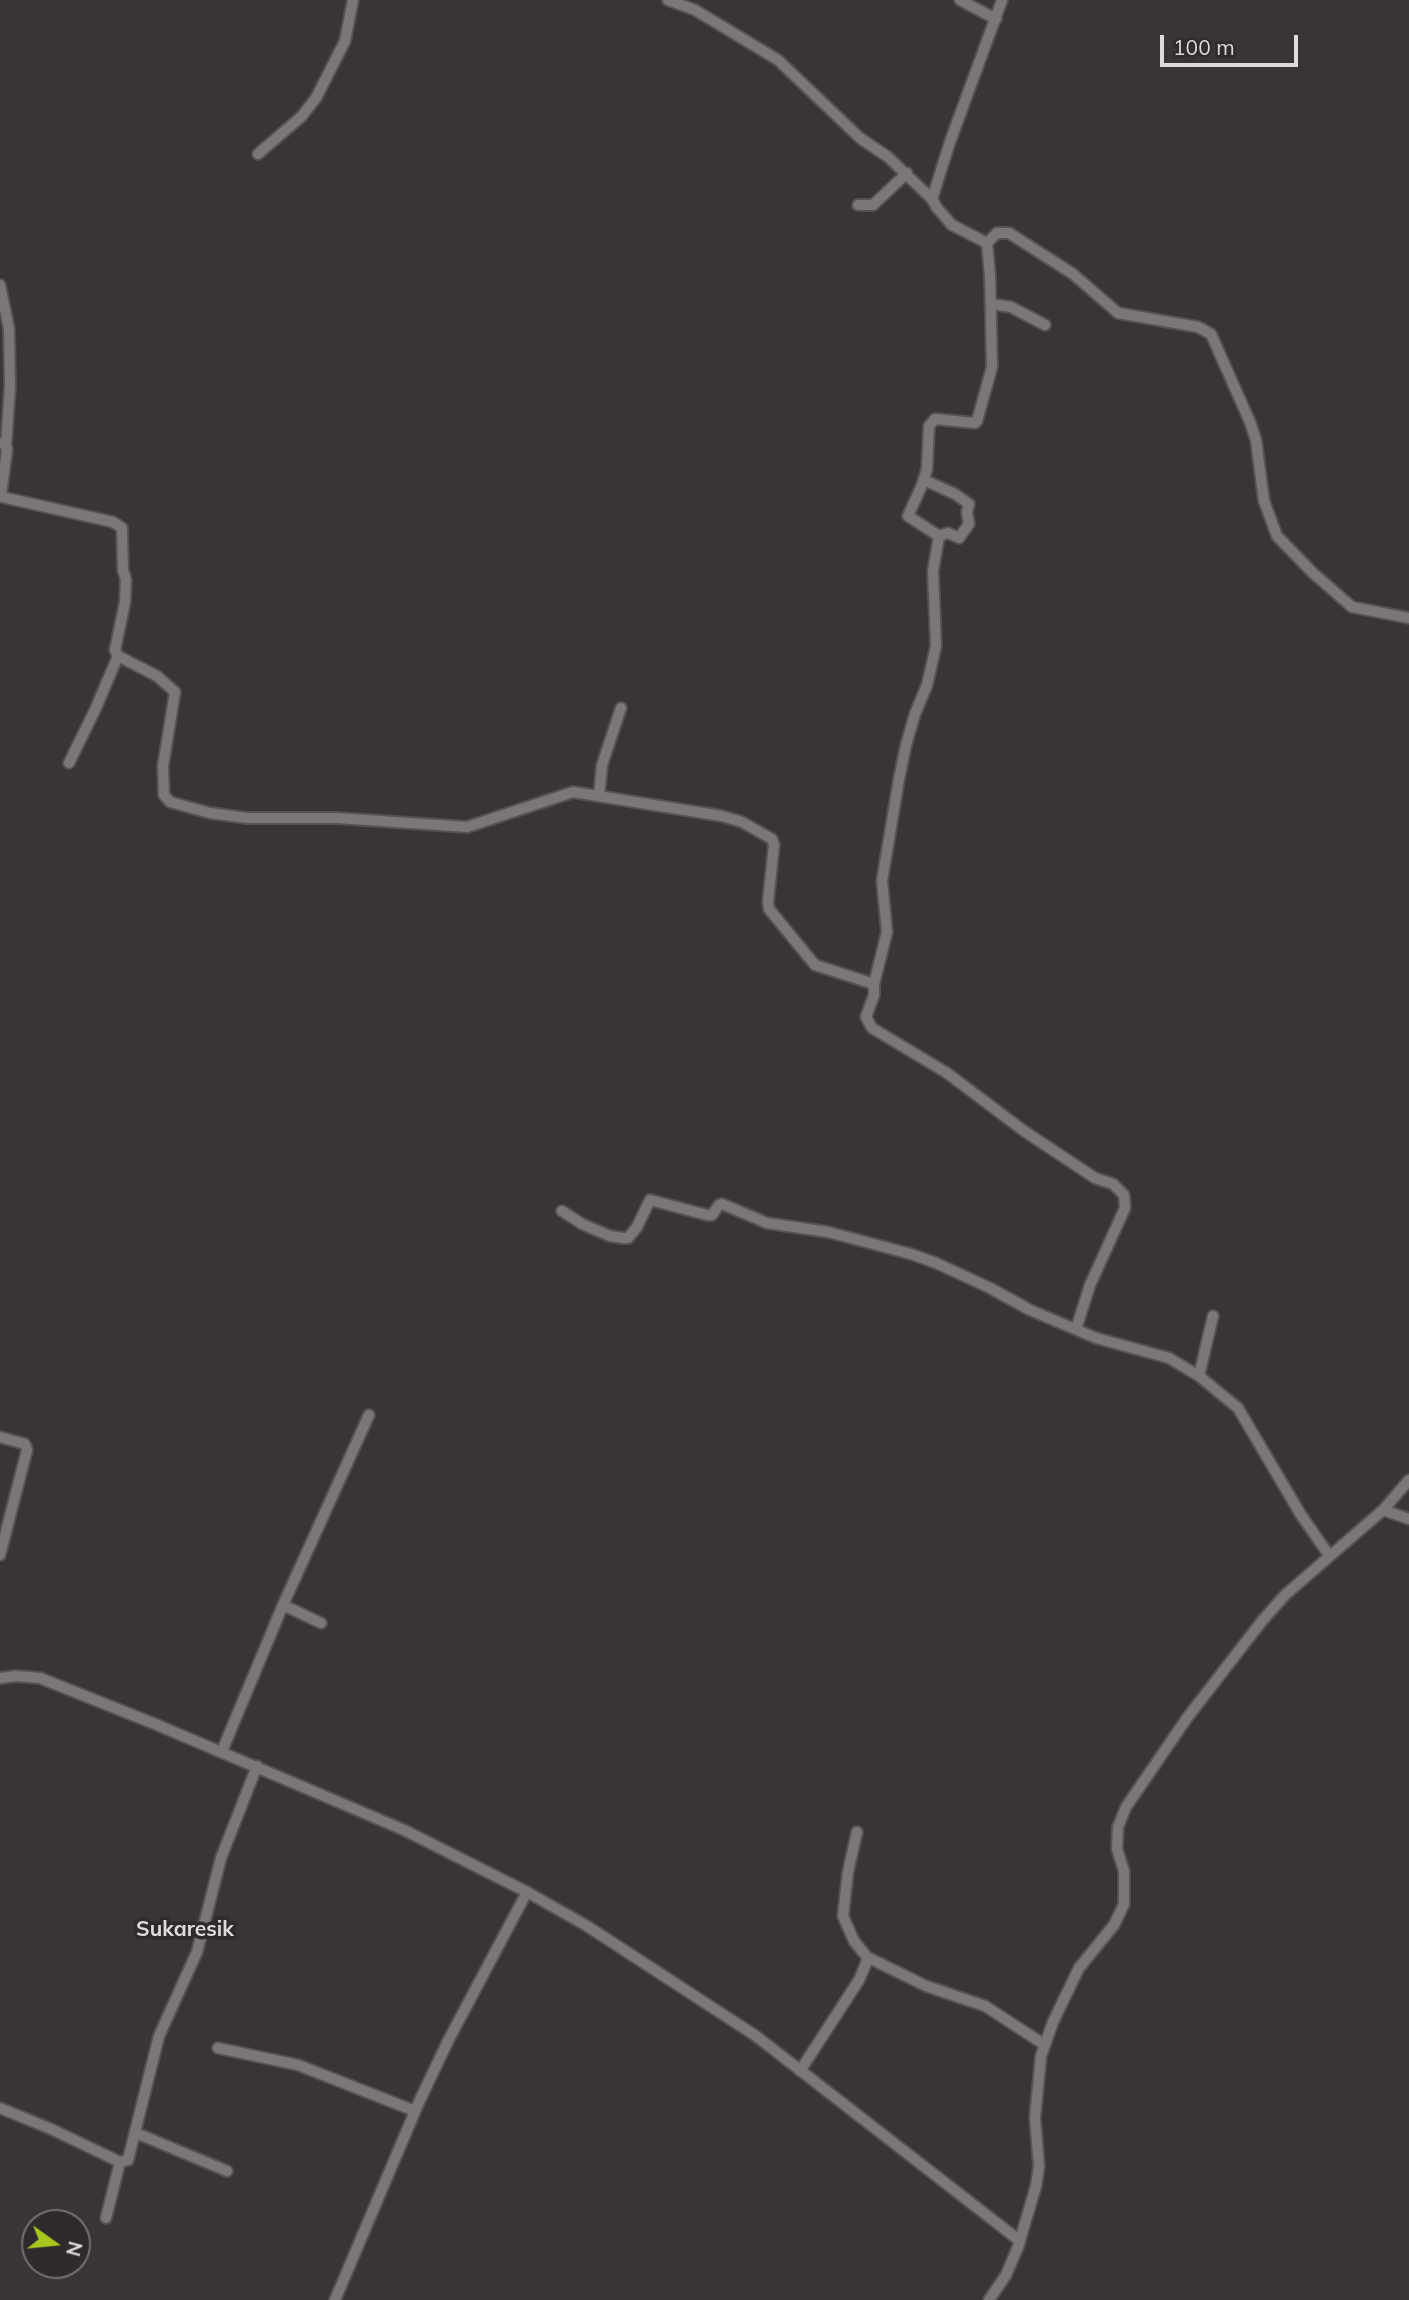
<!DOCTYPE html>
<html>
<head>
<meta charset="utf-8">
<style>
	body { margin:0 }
	#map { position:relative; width:1409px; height:2300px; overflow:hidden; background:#3a3437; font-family:Mulish,sans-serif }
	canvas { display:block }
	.north { position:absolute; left:21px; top:2209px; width:70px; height:70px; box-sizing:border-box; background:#2f2a2d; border:2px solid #757173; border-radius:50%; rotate:105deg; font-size:19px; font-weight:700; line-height:28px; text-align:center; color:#dfdbdd }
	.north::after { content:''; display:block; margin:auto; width:24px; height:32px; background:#a8c71e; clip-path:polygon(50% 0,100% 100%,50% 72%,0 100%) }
	.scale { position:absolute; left:1160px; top:35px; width:138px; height:32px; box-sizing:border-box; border:4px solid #dfdbdd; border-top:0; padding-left:9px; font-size:21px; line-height:24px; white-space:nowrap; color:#dfdbdd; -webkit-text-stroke:5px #2f2a2d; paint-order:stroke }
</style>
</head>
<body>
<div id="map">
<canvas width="1409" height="2300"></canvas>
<div class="north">N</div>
<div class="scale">100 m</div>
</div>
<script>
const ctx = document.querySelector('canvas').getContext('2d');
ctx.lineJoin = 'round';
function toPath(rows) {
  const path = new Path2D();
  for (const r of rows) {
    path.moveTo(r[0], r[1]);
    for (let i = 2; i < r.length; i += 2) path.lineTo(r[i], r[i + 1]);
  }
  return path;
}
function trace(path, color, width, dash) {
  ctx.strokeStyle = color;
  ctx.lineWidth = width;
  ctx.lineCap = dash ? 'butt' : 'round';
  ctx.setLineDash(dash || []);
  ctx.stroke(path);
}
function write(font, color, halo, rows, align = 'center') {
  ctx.font = font + ' Mulish,sans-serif';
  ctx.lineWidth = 7;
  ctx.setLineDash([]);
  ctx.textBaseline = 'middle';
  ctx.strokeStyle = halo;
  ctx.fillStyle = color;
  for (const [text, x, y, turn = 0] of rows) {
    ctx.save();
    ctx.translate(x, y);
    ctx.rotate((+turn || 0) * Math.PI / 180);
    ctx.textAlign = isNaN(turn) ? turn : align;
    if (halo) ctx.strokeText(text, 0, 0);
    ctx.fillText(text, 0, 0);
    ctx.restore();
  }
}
const minor = toPath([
	[668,0,695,10,778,60,860,138,888,157,932,199],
	[960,0,996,19],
	[258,154,302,116,316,98,345,41,353,0],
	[858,205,873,205,907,173],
	[987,243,997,233,1009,233,1073,274,1118,313,1198,327,1211,334,1250,422,1256,440,1264,501,1277,536,1313,573,1352,607,1409,618],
	[0,285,9,329,10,386,6,445],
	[991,304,1011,307,1045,325],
	[0,443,6,445,7,449,1,495,2,497,113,522,122,528,123,570,126,580,125,602,115,650,118,656,157,676,175,692,163,766,164,795,170,802,210,813,247,818,337,818,467,827,573,792,722,816,742,822,772,839,774,845,768,902,769,909,815,965,874,984,874,995,866,1017,872,1028,947,1073,1024,1131,1095,1178,1113,1184,1124,1195,1125,1208,1090,1285,1076,1329],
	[924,480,955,494,969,504,967,512,969,524,959,538,948,533,939,536],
	[69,763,95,710,118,656],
	[599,796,602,765,621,708],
	[874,984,887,932,882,881,899,779,906,745,915,714,927,685,936,646,933,571,939,536,908,516,922,485,927,469,929,426,935,419,975,423,977,421,992,367,990,276,987,243,952,225,937,208,932,199,950,142,1002,0],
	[562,1211,582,1224,610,1236,623,1238,628,1238,637,1227,650,1200,707,1215,712,1215,719,1205,722,1204,767,1223,828,1232,911,1254,936,1263,990,1288,1030,1310,1096,1338,1169,1358,1199,1376,1238,1408,1301,1515,1329,1555],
	[1199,1376,1213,1316],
	[0,1437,25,1444,27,1450,0,1555],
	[1383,1510,1409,1519],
	[283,1605,321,1623],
	[0,1678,16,1676,40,1678,155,1724,404,1830,527,1892,587,1926,756,2036,1020,2241],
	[222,1751,283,1605,369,1415],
	[867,1957,926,1986,985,2006,1045,2045],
	[218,2048,298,2065,415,2111],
	[800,2071,859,1980,867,1961,867,1957,854,1941,843,1916,848,1872,857,1832],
	[0,2108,51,2129,120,2162,128,2160,159,2036,197,1952,221,1858,257,1766],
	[136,2133,227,2171],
	[106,2218,120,2162],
	[335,2300,419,2102,448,2041,527,1892],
	[989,2300,1006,2275,1018,2247,1036,2186,1039,2166,1035,2118,1041,2056,1053,2022,1079,1968,1114,1925,1124,1904,1124,1871,1117,1849,1118,1827,1126,1807,1187,1718,1262,1621,1285,1595,1383,1510,1409,1480]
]);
trace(minor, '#565153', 14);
trace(minor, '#7c7579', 10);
write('bold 21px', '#dfdbdd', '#2f2a2d', [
	["Sukaresik",185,1930]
]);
</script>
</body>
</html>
